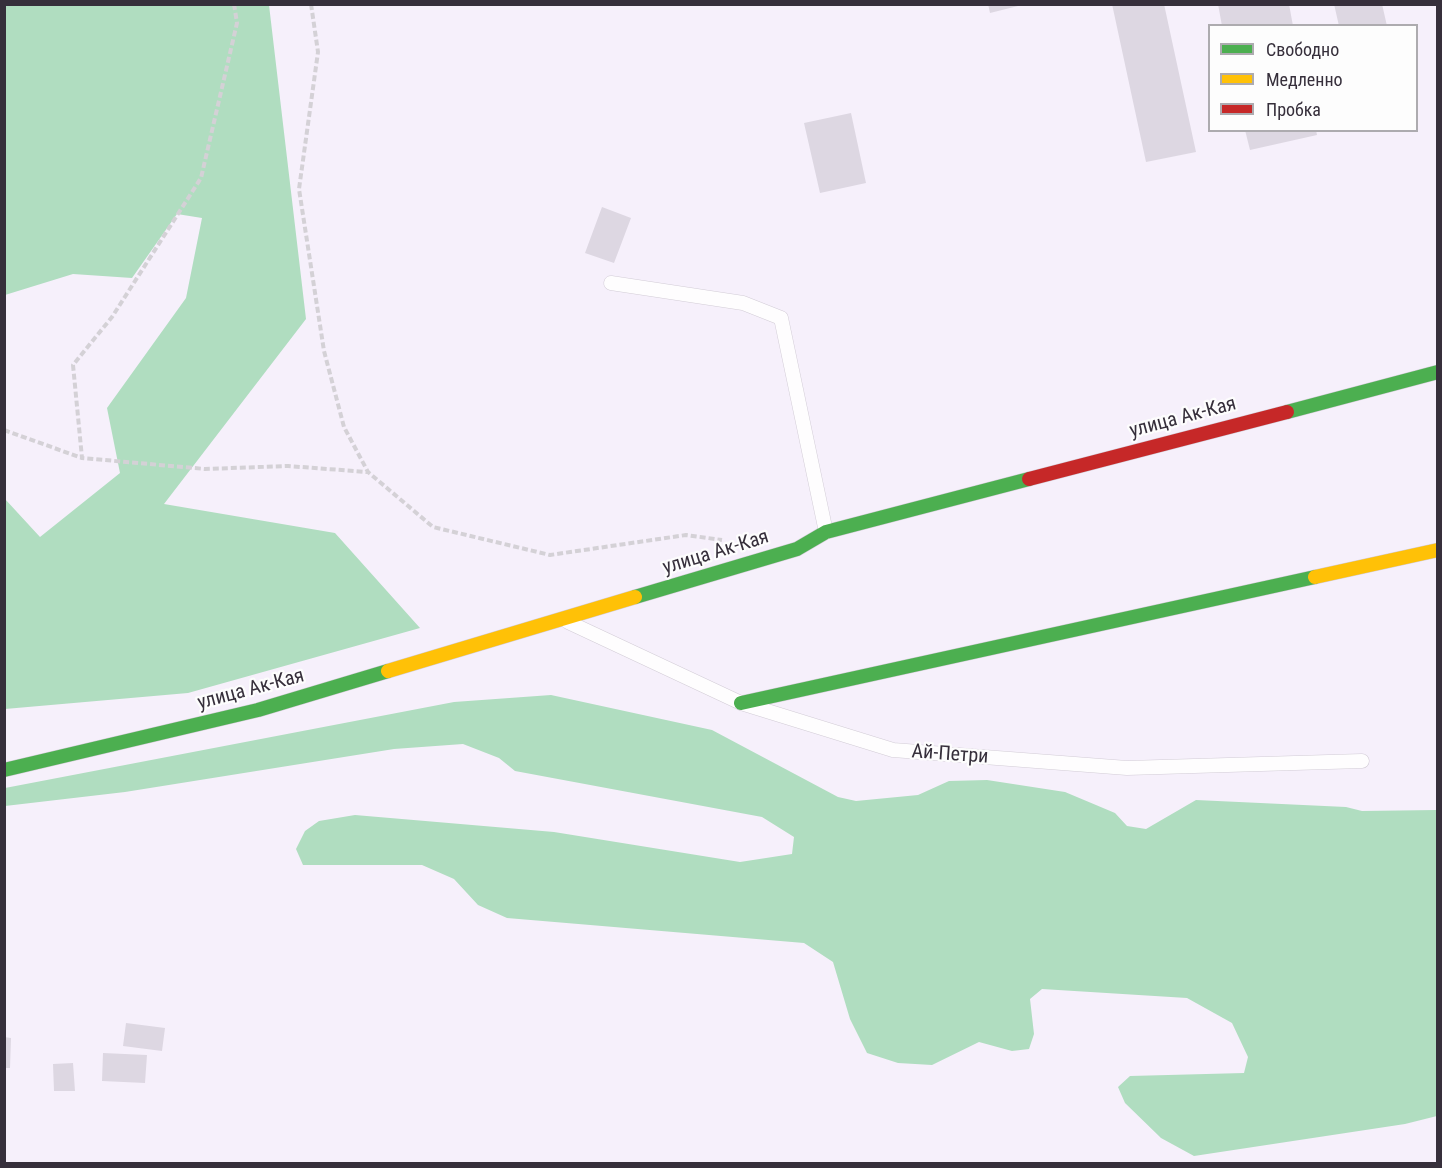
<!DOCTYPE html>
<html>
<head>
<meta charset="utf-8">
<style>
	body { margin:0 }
	#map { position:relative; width:1442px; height:1168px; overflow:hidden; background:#f6f0fb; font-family:"Roboto Condensed",sans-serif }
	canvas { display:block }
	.frame { position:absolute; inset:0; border:6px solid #362f3b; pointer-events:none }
	.legend { position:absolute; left:1208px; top:24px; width:210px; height:108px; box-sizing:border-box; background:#fdfdfd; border:2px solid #adabaf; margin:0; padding:8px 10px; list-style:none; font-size:18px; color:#362f3b }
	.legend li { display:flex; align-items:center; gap:12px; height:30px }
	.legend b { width:30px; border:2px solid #adabaf }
</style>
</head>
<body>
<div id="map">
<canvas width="1442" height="1168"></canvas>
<div class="frame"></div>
<ul class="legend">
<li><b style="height:8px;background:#4caf50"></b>Свободно</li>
<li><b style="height:8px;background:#ffc107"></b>Медленно</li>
<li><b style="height:8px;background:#c62828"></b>Пробка</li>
</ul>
</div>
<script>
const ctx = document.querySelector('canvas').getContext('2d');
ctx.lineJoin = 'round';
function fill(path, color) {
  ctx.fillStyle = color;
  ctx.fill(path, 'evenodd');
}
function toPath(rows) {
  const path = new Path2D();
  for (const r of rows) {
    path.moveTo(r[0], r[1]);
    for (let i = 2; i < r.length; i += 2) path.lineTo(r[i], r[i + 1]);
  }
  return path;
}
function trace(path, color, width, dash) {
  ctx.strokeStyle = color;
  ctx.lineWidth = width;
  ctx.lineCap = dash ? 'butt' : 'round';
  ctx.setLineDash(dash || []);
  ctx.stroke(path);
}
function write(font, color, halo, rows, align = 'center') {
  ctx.font = font + ' "Roboto Condensed",sans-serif';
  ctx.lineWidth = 4.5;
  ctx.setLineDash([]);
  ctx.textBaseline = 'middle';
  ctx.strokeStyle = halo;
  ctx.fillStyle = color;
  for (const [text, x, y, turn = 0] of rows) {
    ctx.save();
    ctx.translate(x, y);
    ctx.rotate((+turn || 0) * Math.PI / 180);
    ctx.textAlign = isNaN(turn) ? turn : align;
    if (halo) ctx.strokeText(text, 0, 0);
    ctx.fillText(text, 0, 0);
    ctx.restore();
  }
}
fill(toPath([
	[5,4,269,5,306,319,164,504,335,533,420,628,188,693,5,709,5,499,40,537,120,473,107,408,186,298,202,218,177,214,132,278,73,274,5,295],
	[551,695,712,730,838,797,856,801,918,795,949,781,987,780,1065,792,1115,813,1127,826,1146,829,1196,800,1346,807,1362,811,1436,810,1437,1116,1405,1124,1194,1156,1161,1138,1125,1103,1118,1087,1130,1076,1244,1073,1248,1057,1232,1023,1187,998,1042,989,1030,999,1034,1034,1029,1049,1012,1051,979,1042,932,1065,898,1063,867,1053,850,1019,833,962,804,943,507,918,478,905,454,879,422,865,303,865,296,849,305,831,319,821,355,815,554,832,740,862,792,854,794,837,762,817,515,771,499,758,463,744,394,749,125,792,5,806,5,788,454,702]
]), '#b0ddc0');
fill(toPath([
	[988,4,1022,4,1022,5,990,13],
	[1112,4,1164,4,1196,152,1146,162],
	[1218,4,1289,4,1293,26,1222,26],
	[1334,4,1382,4,1387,26,1339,26],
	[851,113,866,183,820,193,804,123],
	[1245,130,1316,130,1317,135,1250,150],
	[602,207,631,218,614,263,585,253],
	[126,1023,165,1028,162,1051,123,1046],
	[4,1037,11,1038,10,1068,4,1068],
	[103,1053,147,1055,145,1083,102,1081],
	[73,1063,75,1091,54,1091,53,1064]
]), '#ddd7e2');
const lane = toPath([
	[611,283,743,303,781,318,826,532],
	[568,622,741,703,893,750,1127,768,1362,761]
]);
const fast = toPath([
	[1287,412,1438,372],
	[635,597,797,549,826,532,1029,479],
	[741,703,1315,577],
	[4,770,258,710,388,671]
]);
const slow = toPath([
	[1315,577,1438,550],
	[388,671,635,597]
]);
const jam = toPath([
	[1029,479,1287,412]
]);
trace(lane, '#d2ccd6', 15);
trace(fast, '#d2ccd6', 15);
trace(slow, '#d2ccd6', 15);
trace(jam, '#d2ccd6', 15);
trace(toPath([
	[234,4,237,23,201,178,112,317,73,365,82,458,205,469,288,466,367,472],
	[311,4,318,52,299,189,324,351,344,427,368,472,433,527,550,555,686,535,722,540],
	[4,430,82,458]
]), '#d4d1d6', 4, [6, 3]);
trace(lane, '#fefdfe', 14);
trace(fast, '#4caf50', 14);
trace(slow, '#ffc107', 14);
trace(jam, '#c62828', 14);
write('20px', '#362f3b', '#fdfdfd', [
	["улица Ак-Кая",1183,418,-15],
	["улица Ак-Кая",716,553,-17],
	["улица Ак-Кая",251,690,-15],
	["Ай-Петри",950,755,4]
]);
</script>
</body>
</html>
